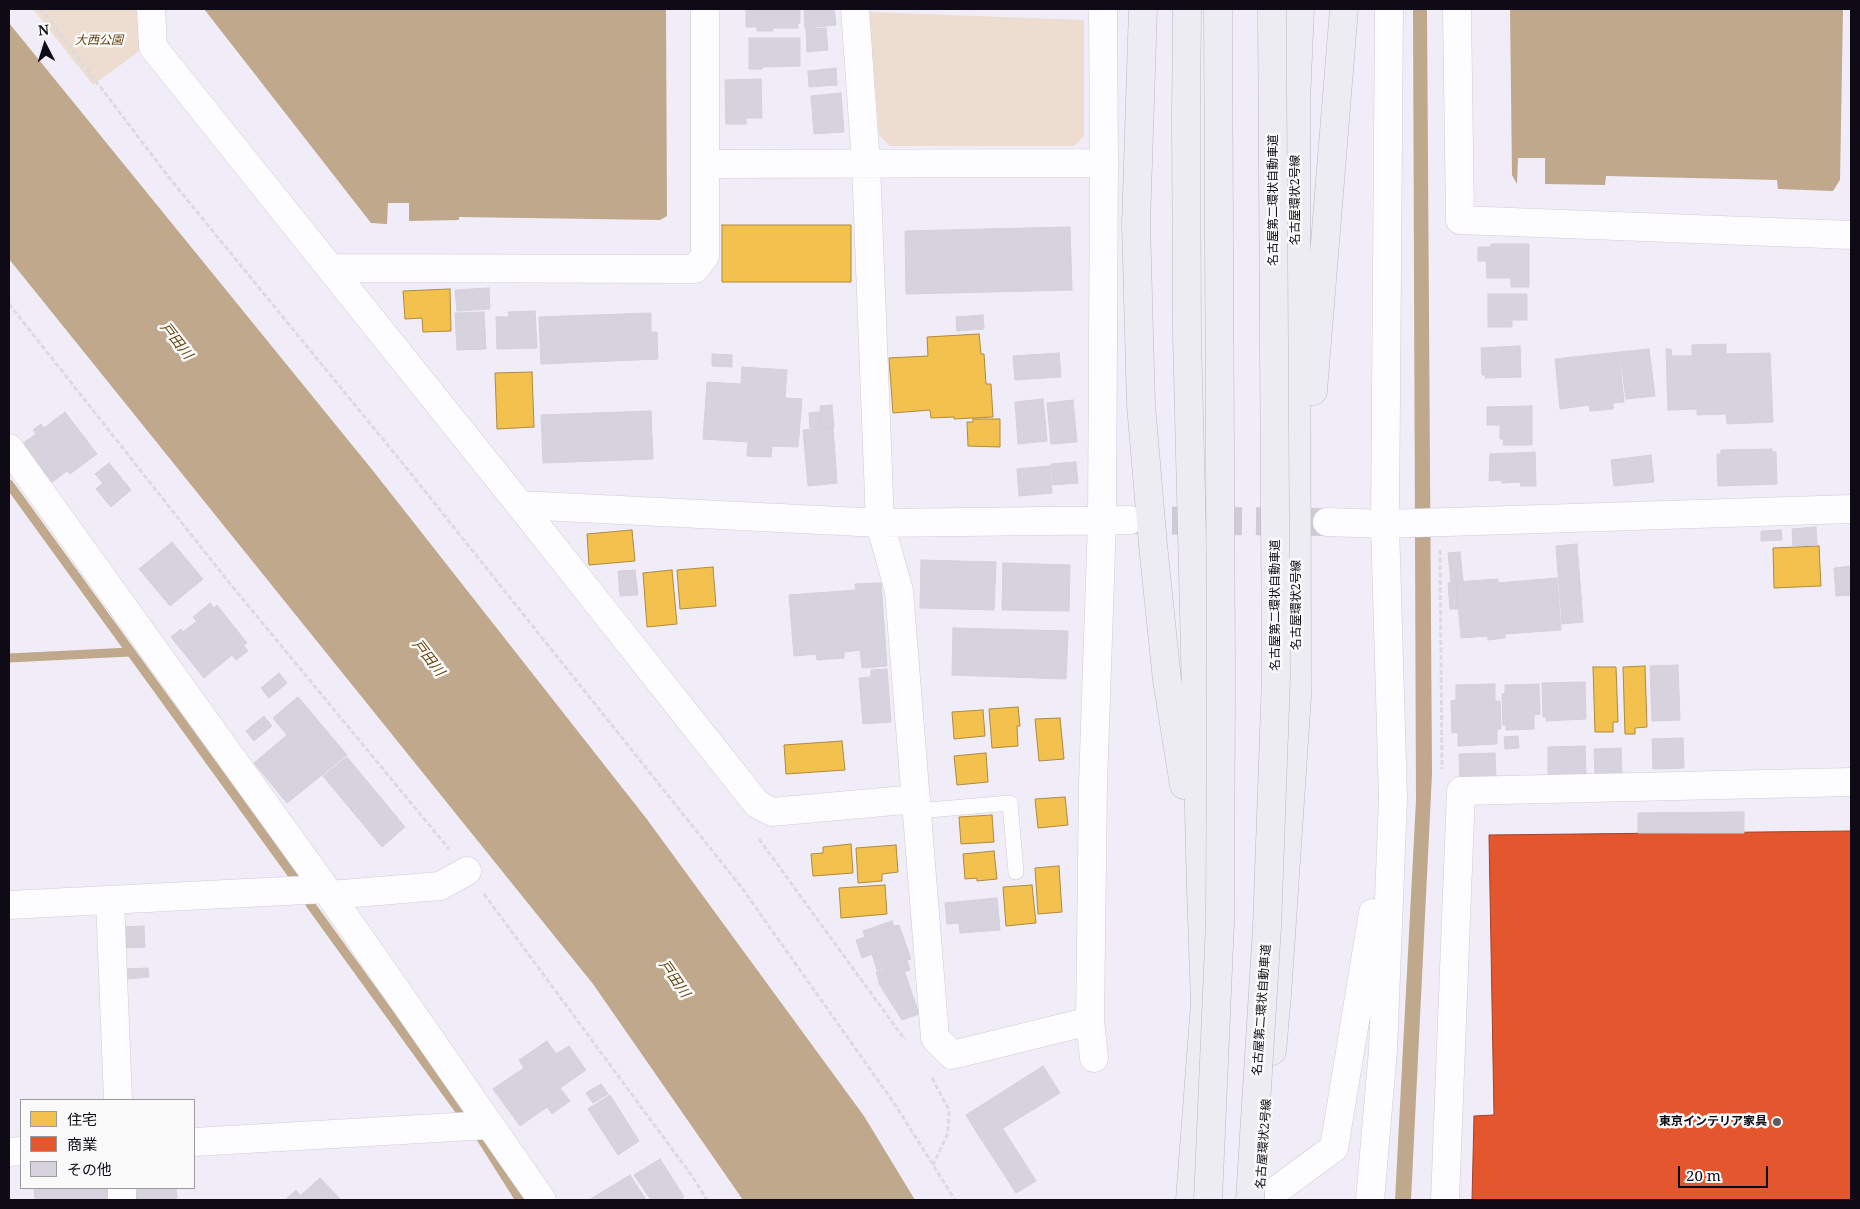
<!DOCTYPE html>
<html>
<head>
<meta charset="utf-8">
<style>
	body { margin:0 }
	#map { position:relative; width:1860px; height:1209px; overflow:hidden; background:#f1edf8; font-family:"Noto Serif","Noto Sans JP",serif }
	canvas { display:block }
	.frame { position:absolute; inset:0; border:10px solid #0f0b16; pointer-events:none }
	.legend { position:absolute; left:20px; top:1099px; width:175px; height:90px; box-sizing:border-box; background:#fafafa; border:1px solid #9c9a9f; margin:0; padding:6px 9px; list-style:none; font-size:15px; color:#0f0b16 }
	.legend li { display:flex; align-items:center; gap:10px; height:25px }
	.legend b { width:25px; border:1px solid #9c9a9f }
	.north { position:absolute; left:20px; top:20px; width:50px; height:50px; -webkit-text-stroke:4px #fafafa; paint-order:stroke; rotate:355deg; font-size:14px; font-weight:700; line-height:20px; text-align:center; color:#0f0b16 }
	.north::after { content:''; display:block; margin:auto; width:18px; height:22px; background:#0f0b16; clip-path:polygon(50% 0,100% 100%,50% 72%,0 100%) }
	.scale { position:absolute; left:1678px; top:1166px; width:90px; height:22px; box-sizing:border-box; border:2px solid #0f0b16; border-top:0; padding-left:6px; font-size:15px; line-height:18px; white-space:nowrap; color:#0f0b16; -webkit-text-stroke:4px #fafafa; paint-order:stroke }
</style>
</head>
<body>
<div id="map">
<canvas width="1860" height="1209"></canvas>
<div class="frame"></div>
<ul class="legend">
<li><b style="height:14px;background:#f2c14e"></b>住宅</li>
<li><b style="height:14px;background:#e4572e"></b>商業</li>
<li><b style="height:14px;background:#d6d2de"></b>その他</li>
</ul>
<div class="north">N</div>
<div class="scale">20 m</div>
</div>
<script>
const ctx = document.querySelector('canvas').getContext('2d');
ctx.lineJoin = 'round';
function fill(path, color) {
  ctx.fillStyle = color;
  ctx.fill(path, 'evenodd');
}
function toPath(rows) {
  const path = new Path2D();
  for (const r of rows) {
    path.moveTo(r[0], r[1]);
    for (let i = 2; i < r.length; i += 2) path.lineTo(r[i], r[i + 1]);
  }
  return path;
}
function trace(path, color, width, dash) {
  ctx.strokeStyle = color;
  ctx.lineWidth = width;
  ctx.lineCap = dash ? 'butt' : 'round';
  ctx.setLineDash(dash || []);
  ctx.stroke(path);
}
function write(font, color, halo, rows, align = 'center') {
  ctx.font = font + ' "Noto Serif","Noto Sans JP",serif';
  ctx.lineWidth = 5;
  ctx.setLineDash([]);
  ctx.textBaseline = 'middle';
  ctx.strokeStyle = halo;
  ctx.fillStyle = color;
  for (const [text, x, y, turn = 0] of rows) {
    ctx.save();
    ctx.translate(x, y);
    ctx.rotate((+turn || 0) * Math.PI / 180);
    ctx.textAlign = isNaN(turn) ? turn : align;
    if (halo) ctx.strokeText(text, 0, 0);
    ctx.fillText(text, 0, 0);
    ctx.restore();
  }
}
fill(toPath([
	[33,9,139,9,141,50,93,85],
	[869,12,1084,20,1084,136,1074,146,890,146,879,135]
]), '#edddd0');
fill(toPath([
	[204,9,666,9,667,216,660,220,459,217,459,220,409,221,409,203,388,203,387,224,371,223],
	[1413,9,1427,9,1432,774,1411,1200,1395,1200,1416,800],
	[1510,9,1843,9,1840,180,1833,191,1778,189,1777,180,1606,176,1605,185,1545,184,1545,158,1518,158,1517,184,1512,175],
	[9,23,374,472,646,818,864,1116,915,1200,743,1200,593,984,9,259]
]), '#c0a88c');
const homes = toPath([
	[722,225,851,225,851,282,722,282,722,225],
	[450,289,451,331,423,332,422,318,405,319,403,291,450,289],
	[979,334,981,354,984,354,986,384,991,384,993,417,954,419,954,417,931,418,930,410,893,413,889,358,928,356,927,337,979,334],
	[532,372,534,427,497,429,495,373,532,372],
	[973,419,1000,419,1000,447,968,446,967,422,973,422,973,419],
	[632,530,635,561,589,565,587,534,632,530],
	[1819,546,1821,586,1774,588,1773,548,1819,546],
	[713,567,716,606,680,609,677,570,713,567],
	[672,570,677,624,647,627,643,573,672,570],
	[1645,666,1647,727,1635,728,1635,734,1625,734,1623,667,1645,666],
	[1593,667,1616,667,1618,722,1613,722,1613,732,1595,732,1593,667],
	[1018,707,1020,726,1017,726,1018,746,992,748,989,709,1018,707],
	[983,710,985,736,954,739,952,712,983,710],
	[1060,718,1064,759,1039,761,1035,719,1060,718],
	[842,741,845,770,786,774,784,745,842,741],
	[986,753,988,782,957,785,954,756,986,753],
	[1065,797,1068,825,1038,828,1035,799,1065,797],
	[992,815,994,842,961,844,959,817,992,815],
	[851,844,853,873,813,876,811,854,823,853,823,847,851,844],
	[896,845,898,872,882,874,882,881,858,883,856,848,896,845],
	[994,851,997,879,977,881,977,878,965,879,963,854,994,851],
	[1059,866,1062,912,1038,914,1035,868,1059,866],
	[885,885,887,914,841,918,839,888,885,885],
	[1032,885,1036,923,1006,926,1003,887,1032,885]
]);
fill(homes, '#f2c14e');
trace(homes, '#ae8a3d', 1);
const shops = toPath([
	[1851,831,1851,1200,1472,1200,1474,1116,1494,1115,1489,835,1851,831]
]);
fill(shops, '#e4572e');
trace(shops, '#a44027', 1);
trace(toPath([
	[9,484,294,877],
	[9,658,130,652],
	[310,904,465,1118],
	[479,1135,520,1200]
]), '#c0a88c', 9);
const building = toPath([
	[746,9,800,9,800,23,798,23,798,28,773,28,773,31,757,31,757,27,746,27,746,9],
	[804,9,834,9,836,25,805,28,804,9],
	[826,28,828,50,807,52,806,29,826,28],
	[749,38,800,38,800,66,762,67,762,69,749,69,749,38],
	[836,68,837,85,809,87,808,71,836,68],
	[761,79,762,118,746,118,746,124,726,124,725,80,761,79],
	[841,93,844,132,814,134,811,96,841,93],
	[1070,227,1072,290,906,294,905,231,1070,227],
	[1491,244,1529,244,1529,287,1511,287,1511,278,1487,278,1486,261,1478,261,1478,247,1491,247,1491,244],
	[489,288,490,309,457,311,455,290,489,288],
	[1488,294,1527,294,1527,320,1512,320,1512,327,1488,327,1488,294],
	[535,311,537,348,497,349,496,317,509,317,508,312,535,311],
	[484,312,486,349,457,350,455,313,484,312],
	[651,313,651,332,657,332,658,359,541,364,539,317,651,313],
	[983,315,984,329,957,331,956,317,983,315],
	[1726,344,1726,354,1770,353,1773,422,1727,424,1726,414,1697,415,1697,409,1668,410,1666,349,1671,349,1672,356,1692,356,1692,345,1726,344],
	[1520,346,1521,377,1485,378,1486,375,1482,375,1481,348,1520,346],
	[1649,349,1655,396,1626,399,1620,352,1649,349],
	[1619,352,1624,402,1613,403,1613,409,1590,411,1589,405,1560,409,1555,359,1619,352],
	[1059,353,1061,377,1015,380,1013,356,1059,353],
	[712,354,732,355,732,367,712,366,712,354],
	[742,367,787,370,785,398,802,399,798,447,772,446,771,457,747,456,748,442,703,439,707,382,741,384,742,367],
	[1043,399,1047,441,1018,444,1015,402,1043,399],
	[1073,400,1077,442,1051,444,1047,403,1073,400],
	[832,405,834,427,821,428,820,406,832,405],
	[1532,406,1532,445,1503,445,1504,439,1500,439,1500,425,1487,425,1487,407,1532,406],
	[651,411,653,459,543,463,541,415,651,411],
	[65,412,97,454,70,474,67,471,51,483,22,444,36,434,33,430,41,424,44,428,65,412],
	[820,412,821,427,810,428,809,413,820,412],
	[833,427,837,483,808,486,803,430,833,427],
	[1772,449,1772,452,1776,452,1777,484,1718,486,1717,454,1721,454,1721,450,1772,449],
	[1535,452,1536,486,1521,486,1520,482,1502,483,1502,480,1489,481,1490,454,1535,452],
	[1651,455,1654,482,1614,486,1611,460,1651,455],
	[1076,462,1078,483,1053,485,1051,464,1076,462],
	[109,463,131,490,111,507,96,489,103,483,95,474,109,463],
	[1050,466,1052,493,1019,496,1017,469,1050,466],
	[1816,527,1817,545,1793,546,1792,529,1816,527],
	[1781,530,1782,540,1761,541,1761,531,1781,530],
	[172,542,203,579,170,606,139,569,172,542],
	[1577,544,1583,622,1562,624,1556,546,1577,544],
	[1460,552,1463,581,1451,582,1448,553,1460,552],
	[921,560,996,562,994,610,920,608,921,560],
	[1003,563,1070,565,1069,611,1002,610,1003,563],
	[1851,566,1851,595,1836,596,1834,568,1851,566],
	[635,570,638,595,620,596,618,571,635,570],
	[1557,578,1561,630,1505,634,1505,638,1488,640,1488,636,1461,638,1456,582,1498,579,1498,583,1557,578],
	[1456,582,1458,609,1450,609,1448,583,1456,582],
	[881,583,887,666,862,668,860,650,844,652,844,658,817,660,816,654,794,656,789,595,856,590,855,584,881,583],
	[210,603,214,608,217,605,247,643,243,645,248,651,236,660,232,655,204,678,171,637,181,629,183,632,197,621,193,617,210,603],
	[953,628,1068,631,1066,679,952,675,953,628],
	[1678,665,1680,720,1652,721,1650,666,1678,665],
	[887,669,891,722,863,724,859,678,871,677,871,670,887,669],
	[279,673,287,683,269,698,261,688,279,673],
	[1585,682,1586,719,1546,721,1546,716,1543,717,1542,683,1585,682],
	[1495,684,1495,701,1500,701,1501,729,1497,729,1497,744,1458,746,1458,732,1452,733,1451,701,1456,700,1456,685,1495,684],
	[1539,684,1540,714,1534,715,1534,729,1506,730,1506,725,1503,725,1502,694,1505,693,1505,685,1539,684],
	[298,697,347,755,287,803,254,763,287,735,273,718,298,697],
	[264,716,272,726,254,741,246,731,264,716],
	[1518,736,1519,748,1505,749,1504,737,1518,736],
	[1683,738,1684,768,1653,769,1652,739,1683,738],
	[1585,746,1586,774,1548,775,1548,747,1585,746],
	[1621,748,1622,774,1595,775,1594,749,1621,748],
	[1495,753,1496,777,1460,779,1459,754,1495,753],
	[347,757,405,827,382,847,323,776,347,757],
	[1744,812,1744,833,1638,833,1638,813,1744,812],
	[997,898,1000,930,960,933,959,923,947,924,945,903,997,898],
	[892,921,894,926,899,925,911,959,877,970,872,954,862,958,856,940,865,937,863,931,892,921],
	[144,926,145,947,124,948,123,927,144,926],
	[907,961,910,970,879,981,876,972,907,961],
	[148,968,149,977,126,979,126,969,148,968],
	[905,973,919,1014,902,1020,878,982,905,973],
	[547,1041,556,1054,569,1046,586,1070,560,1088,570,1101,552,1114,547,1107,520,1126,493,1089,524,1068,519,1060,547,1041],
	[1043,1066,1060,1093,982,1141,966,1115,1043,1066],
	[601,1084,608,1094,593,1103,586,1093,601,1084],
	[610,1095,639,1141,618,1155,588,1109,610,1095],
	[1003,1129,1036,1181,1016,1193,983,1142,1003,1129],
	[660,1159,684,1197,679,1200,651,1200,634,1175,660,1159],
	[630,1175,646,1200,589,1200,630,1175],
	[320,1178,341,1200,285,1200,296,1190,300,1196,320,1178],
	[34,1188,112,1188,113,1200,35,1200,34,1188],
	[135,1188,176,1188,177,1200,136,1200,135,1188]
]);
fill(building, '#d6d2de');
trace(building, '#d3cfdb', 1);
trace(toPath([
	[1130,520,1327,522]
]), '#cfcbd6', 28, [28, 14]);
const lane = toPath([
	[917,811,1010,803,1016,872]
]);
const street = toPath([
	[151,9,153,47,520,505,757,804,772,812,916,799],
	[855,9,866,164,880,523,899,591,935,1038,952,1055,1090,1021],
	[1457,9,1460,220,1851,235],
	[705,164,1104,163],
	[330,268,695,269,705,256,705,9],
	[9,448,330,895,542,1200],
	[520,505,880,523,1130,520],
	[1327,522,1385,524,1851,509],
	[330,895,440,886,467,871],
	[110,900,118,1100],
	[9,905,325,889],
	[1094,1058,1090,1021,1093,785,1102,520,1104,163,1103,9],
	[194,1142,490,1125],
	[9,1152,21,1151],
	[122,1188,122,1200],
	[1263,1200,1334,1148,1373,913],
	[1370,1200,1383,1050,1393,798,1385,524,1389,9],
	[1445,1200,1461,791,1851,782]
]);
const highway = toPath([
	[1143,9,1136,224,1141,405,1153,545,1167,680,1184,785],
	[1187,9,1186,116,1187,335,1201,890,1205,1003,1190,1200],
	[1313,391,1344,9],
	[1272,1051,1277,995,1297,696,1296,100,1300,9]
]);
trace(lane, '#cfcbd6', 16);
trace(street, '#cfcbd6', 29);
trace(highway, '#bbb7c3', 29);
trace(toPath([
	[41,9,171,180,408,470,742,888,896,1106,955,1200],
	[9,304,227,580,449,849],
	[1440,550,1442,769],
	[759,839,905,1040],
	[484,894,692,1176,707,1200],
	[932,1078,949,1110,948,1133,933,1165]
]), '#dcdade', 3, [5, 2.5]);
trace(lane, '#fdfcfe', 15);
trace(street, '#fdfcfe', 28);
trace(highway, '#eeecf3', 28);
const highwayBridge = toPath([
	[1208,1200,1220,922,1221,679,1218,9],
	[1250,1200,1267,927,1276,678,1272,9]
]);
trace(highwayBridge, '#bbb7c3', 29, []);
trace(highwayBridge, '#eeecf3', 28);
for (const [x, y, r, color] of [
	[1777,1122,5,"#5e5a65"]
]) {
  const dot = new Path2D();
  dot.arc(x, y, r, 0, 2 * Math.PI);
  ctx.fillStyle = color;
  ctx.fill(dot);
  trace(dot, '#fafafa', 2);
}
write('italic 12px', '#65430c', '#fafafa', [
	["大西公園",99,41]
]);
write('12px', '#0f0b16', '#fafafa', [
	["名古屋第二環状自動車道",1274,200,-90],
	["名古屋環状2号線",1296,200,-90],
	["名古屋第二環状自動車道",1276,605,-90],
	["名古屋環状2号線",1297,605,-90],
	["名古屋第二環状自動車道",1262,1010,-86],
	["名古屋環状2号線",1264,1144,-86]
]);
write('bold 12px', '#0f0b16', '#fafafa', [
	["東京インテリア家具",1767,1122]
], 'right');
write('italic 14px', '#64420a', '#fafafa', [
	["戸田川",176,341,52],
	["戸田川",428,658,52],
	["戸田川",674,979,55]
]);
</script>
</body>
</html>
